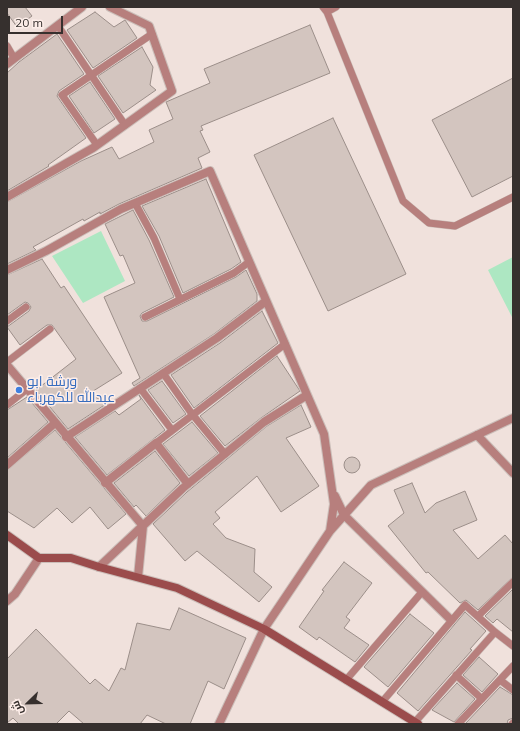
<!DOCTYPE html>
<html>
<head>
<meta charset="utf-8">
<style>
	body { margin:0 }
	#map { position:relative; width:520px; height:731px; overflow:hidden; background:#f0e1dc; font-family:Mulish,Cairo,sans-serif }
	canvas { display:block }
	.frame { position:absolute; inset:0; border:8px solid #36302e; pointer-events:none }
	.north { position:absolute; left:8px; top:683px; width:40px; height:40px; -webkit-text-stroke:3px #fdeee9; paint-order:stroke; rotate:247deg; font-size:11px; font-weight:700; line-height:16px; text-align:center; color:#36302e }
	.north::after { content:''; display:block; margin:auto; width:14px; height:18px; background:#36302e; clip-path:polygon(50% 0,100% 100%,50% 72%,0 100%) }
	.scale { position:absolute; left:8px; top:16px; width:55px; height:18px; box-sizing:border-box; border:2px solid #36302e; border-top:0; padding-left:5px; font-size:12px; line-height:14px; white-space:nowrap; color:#36302e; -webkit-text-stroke:3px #fdeee9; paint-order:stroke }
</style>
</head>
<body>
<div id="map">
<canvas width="520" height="731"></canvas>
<div class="frame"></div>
<div class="north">ش</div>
<div class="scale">20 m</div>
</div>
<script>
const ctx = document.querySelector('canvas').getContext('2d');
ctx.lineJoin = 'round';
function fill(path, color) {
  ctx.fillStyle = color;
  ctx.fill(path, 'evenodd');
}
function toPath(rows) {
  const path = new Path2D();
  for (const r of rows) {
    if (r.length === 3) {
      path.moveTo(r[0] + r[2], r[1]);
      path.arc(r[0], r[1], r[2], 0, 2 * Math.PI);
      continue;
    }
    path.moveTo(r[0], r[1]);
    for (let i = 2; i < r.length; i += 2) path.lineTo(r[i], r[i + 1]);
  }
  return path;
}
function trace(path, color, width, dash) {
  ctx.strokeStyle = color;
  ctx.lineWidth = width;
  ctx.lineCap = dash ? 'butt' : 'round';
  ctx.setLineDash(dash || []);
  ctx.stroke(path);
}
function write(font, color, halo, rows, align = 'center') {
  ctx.font = font + ' Mulish,Cairo,sans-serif';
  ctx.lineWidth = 3;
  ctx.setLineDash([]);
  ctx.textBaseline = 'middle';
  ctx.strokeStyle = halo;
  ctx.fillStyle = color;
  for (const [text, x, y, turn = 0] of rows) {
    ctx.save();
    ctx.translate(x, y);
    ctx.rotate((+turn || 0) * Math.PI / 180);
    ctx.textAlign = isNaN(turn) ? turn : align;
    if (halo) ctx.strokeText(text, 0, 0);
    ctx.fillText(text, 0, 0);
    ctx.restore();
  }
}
fill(toPath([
	[101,231,125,281,83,303,52,256],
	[513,257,513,319,488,270]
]), '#ade7c2');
const building = toPath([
	[7,7,25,7,32,16,17,27,7,13,7,7],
	[95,12,114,27,125,20,137,38,93,68,67,30,95,12],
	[310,25,330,73,201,126,203,130,200,131,210,152,198,158,202,168,119,204,100,214,100,212,84,221,83,219,33,247,36,250,7,264,7,202,81,161,112,147,119,159,154,142,149,130,173,119,166,102,210,83,204,69,310,25],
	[57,34,84,74,59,91,57,96,86,138,48,165,49,166,7,191,7,73,19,62,57,34],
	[142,47,153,67,150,85,156,90,123,113,98,76,142,47],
	[513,78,513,176,472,197,432,120,513,78],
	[90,82,115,119,94,133,69,96,90,82],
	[333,118,406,274,328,311,254,155,333,118],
	[206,179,241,262,231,269,183,293,159,236,142,206,206,179],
	[133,210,149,240,174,297,142,313,140,316,142,321,147,321,236,277,246,270,257,294,257,301,214,334,134,386,132,383,140,378,104,297,135,283,123,255,120,256,105,224,133,210],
	[42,259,61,288,64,286,122,373,90,393,106,404,68,429,36,390,76,359,52,325,47,325,20,345,7,327,29,311,31,307,28,303,25,302,7,315,7,275,42,259],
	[262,311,278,343,194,408,171,375,220,343,262,311],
	[277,356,300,391,261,418,225,446,200,416,277,356],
	[162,381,186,414,173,423,148,390,162,381],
	[139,395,165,430,107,475,75,437,115,411,119,415,141,399,139,395],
	[27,397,48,422,7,458,7,410,27,397],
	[301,405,311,427,286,438,319,486,281,512,257,476,215,512,220,518,213,524,226,538,255,549,254,572,272,587,259,602,197,551,185,561,153,524,187,492,267,426,301,405],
	[192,422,218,453,189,476,163,444,192,422],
	[55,430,126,514,108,529,90,507,72,523,57,508,34,528,7,511,7,470,55,430],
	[155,451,180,483,146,516,136,505,134,507,114,483,155,451],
	[352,465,8],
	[412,483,425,513,436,503,465,491,477,520,453,530,478,559,505,535,513,544,513,577,478,610,466,600,460,603,428,572,426,573,388,526,404,513,394,490,412,483],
	[344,562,372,583,346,617,350,620,344,628,369,645,355,662,319,637,317,640,299,627,324,591,322,590,344,562],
	[513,589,513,632,497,619,493,623,485,616,513,589],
	[179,608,246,638,224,689,208,681,190,724,166,724,147,715,140,724,84,724,69,711,56,724,19,724,13,718,7,723,7,659,36,629,90,684,95,679,109,691,121,668,125,670,137,623,170,630,179,608],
	[465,612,486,631,470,649,472,650,418,711,397,693,465,612],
	[410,614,434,633,388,687,364,667,410,614],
	[479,657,498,674,482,692,463,675,479,657],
	[457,683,475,699,454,722,432,710,457,683],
	[500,687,513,695,513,718,508,720,507,724,465,724,500,687]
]);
fill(building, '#d3c5bf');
trace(building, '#9b8e89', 1);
const lane = toPath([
	[323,7,327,12,403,201,429,223,455,226,513,197],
	[327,12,336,7],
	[58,26,125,125],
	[7,46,14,58],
	[97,145,62,95,152,34],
	[135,203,154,238,180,299],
	[145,317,234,273,249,262],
	[7,321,26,307],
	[7,362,50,329],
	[163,373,192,414,225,454],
	[140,388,172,430],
	[7,405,27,389],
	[156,443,285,344],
	[478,616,513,582],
	[456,675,482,699],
	[346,680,422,592],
	[500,680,513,690],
	[382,702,465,605,495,632,513,646],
	[415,722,495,632],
	[458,724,513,666],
	[512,724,513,723]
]);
const street = toPath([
	[7,64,82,7],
	[7,197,93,148,172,91,149,26,110,7],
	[7,270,46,251,121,209,210,171,324,434,334,504,330,531],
	[7,365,143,526,138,577],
	[477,435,513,473],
	[66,437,217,338,266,301],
	[7,465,55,423],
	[105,483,156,443,188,484],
	[335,496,344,515,451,620],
	[99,567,183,488,264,422,307,395],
	[7,601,15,594,39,558],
	[219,724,264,629,330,531,371,485,513,418]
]);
const secondary = toPath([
	[7,535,39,558,71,558,99,567,177,588,264,629,418,724]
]);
trace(lane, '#cbbeb9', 8);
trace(street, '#cbbeb9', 10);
trace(secondary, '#cbbeb9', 10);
trace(lane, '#b77f7d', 7);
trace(street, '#b77f7d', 8);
trace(secondary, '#9b4c4c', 8);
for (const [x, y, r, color] of [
	[19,390,4,"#3f7fe0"]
]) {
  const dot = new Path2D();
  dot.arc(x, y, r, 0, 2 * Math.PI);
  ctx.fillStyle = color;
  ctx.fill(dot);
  trace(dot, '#fdeee9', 1.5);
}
write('14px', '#366cbe', '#fdeee9', [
	["ورشة ابو",27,382],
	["عبدالله للكهرباء",27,398]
], 'left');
</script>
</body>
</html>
